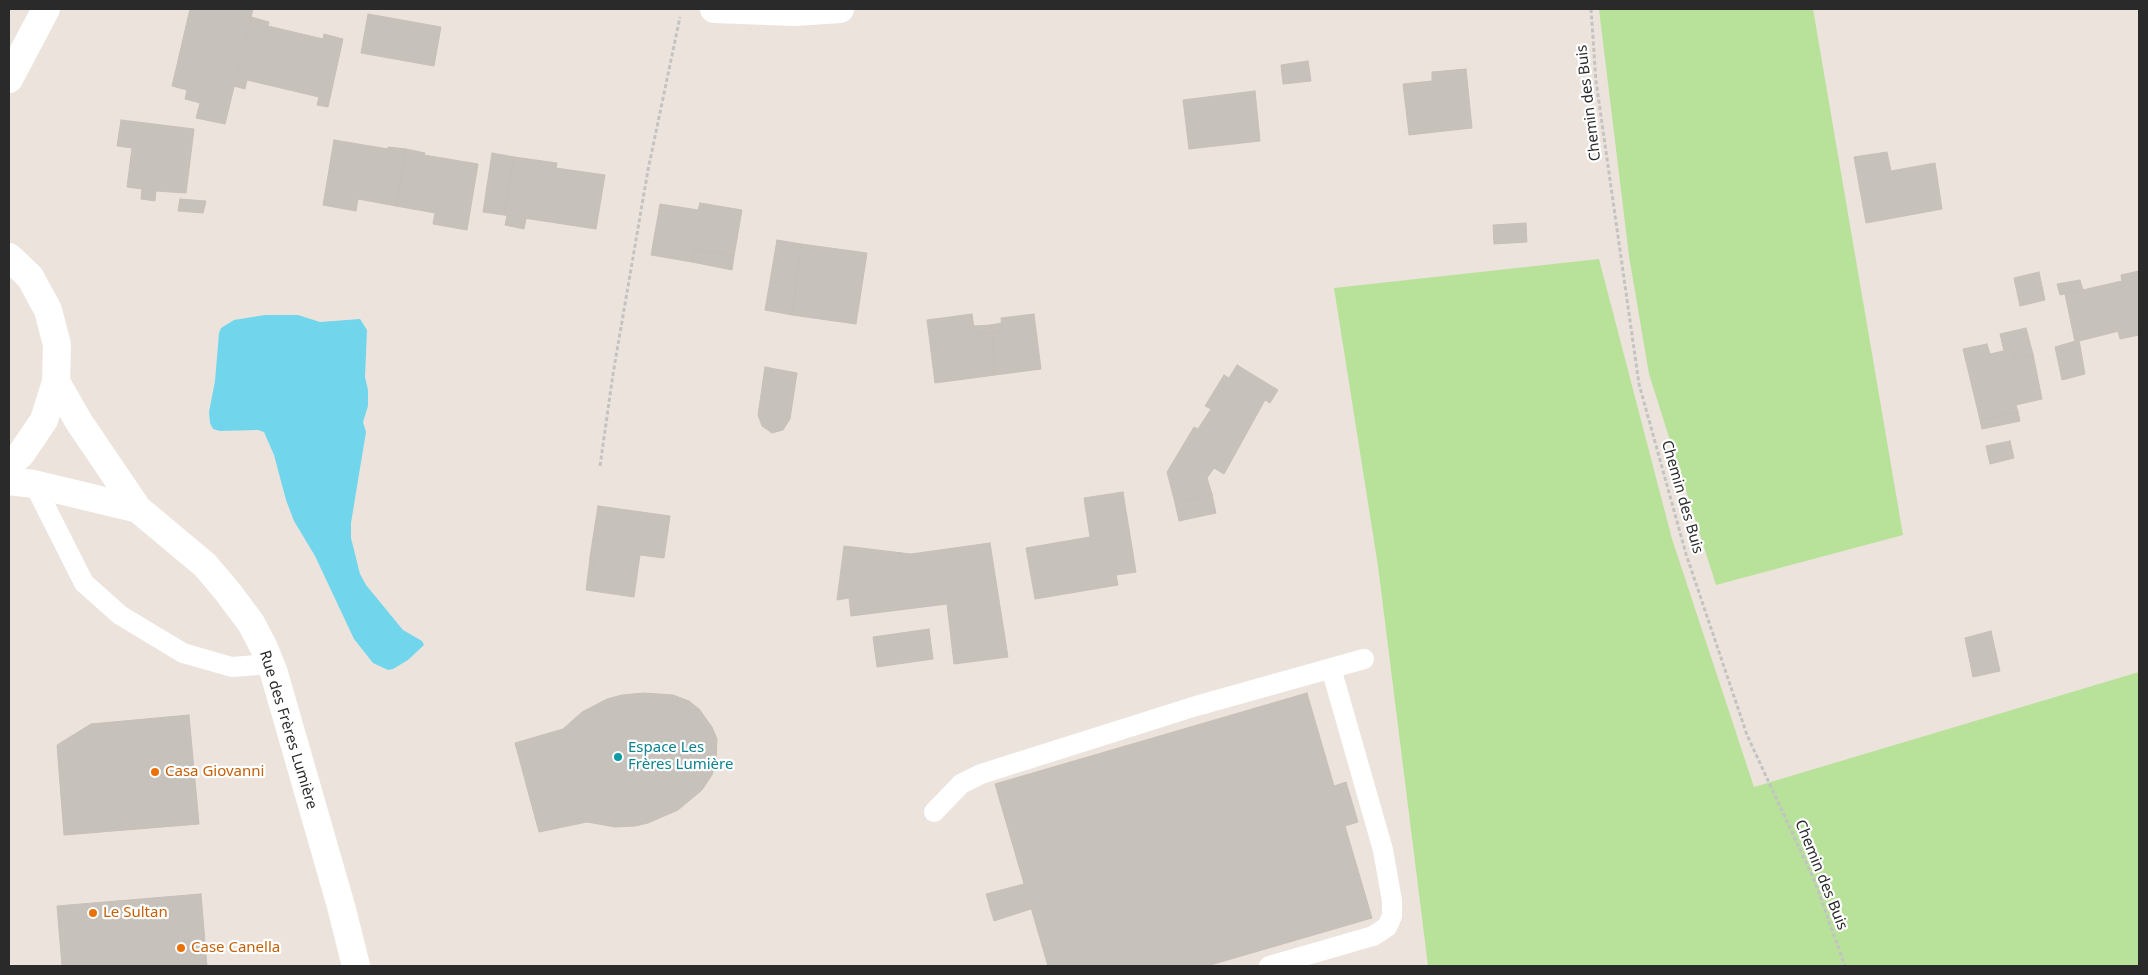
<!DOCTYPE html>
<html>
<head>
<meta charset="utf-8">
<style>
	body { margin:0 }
	#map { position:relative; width:2148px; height:975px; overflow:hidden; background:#ece4dc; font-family:"Noto Sans",sans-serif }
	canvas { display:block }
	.frame { position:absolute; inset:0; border:10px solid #2a2a2a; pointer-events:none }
</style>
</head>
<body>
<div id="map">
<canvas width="2148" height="975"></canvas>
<div class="frame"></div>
</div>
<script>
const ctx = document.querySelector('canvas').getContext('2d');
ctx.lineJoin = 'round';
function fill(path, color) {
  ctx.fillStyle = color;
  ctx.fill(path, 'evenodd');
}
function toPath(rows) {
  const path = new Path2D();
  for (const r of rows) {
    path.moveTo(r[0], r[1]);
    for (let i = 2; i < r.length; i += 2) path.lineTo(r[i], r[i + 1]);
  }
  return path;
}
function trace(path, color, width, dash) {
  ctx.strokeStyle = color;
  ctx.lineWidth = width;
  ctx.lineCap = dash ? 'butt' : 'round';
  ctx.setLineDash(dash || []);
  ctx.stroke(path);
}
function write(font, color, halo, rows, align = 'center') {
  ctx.font = font + ' "Noto Sans",sans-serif';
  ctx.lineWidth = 4.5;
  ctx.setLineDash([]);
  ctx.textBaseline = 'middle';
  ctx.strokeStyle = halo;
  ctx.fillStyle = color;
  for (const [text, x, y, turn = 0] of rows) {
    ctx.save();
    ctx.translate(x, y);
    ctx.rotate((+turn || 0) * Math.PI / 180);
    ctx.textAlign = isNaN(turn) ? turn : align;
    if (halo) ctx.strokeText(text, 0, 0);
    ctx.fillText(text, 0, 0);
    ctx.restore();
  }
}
fill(toPath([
	[1599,9,1813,9,1903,535,1716,585,1649,374,1629,256],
	[1599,259,1672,539,1754,787,2139,672,2139,966,1428,966,1378,566,1334,288]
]), '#b8e199');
fill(toPath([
	[265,315,298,315,320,322,360,319,367,330,365,377,368,390,368,406,363,422,366,432,351,523,351,538,360,574,366,585,403,630,422,641,424,645,408,660,393,669,388,670,373,663,354,639,315,556,294,521,286,500,274,455,264,432,258,430,220,431,213,429,210,423,209,412,215,381,219,333,221,328,234,320]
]), '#71d6ec');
const building = toPath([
	[190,9,253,9,225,124,196,118,200,103,185,99,187,90,172,86,190,9],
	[368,14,441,27,434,66,361,53,368,14],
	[251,17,269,22,268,26,323,39,324,34,343,39,328,107,317,105,319,97,247,80,245,89,234,86,251,17],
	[1308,61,1311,81,1283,84,1281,65,1308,61],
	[1466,69,1472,128,1409,135,1403,84,1432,81,1432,72,1466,69],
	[1255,91,1260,141,1189,149,1183,100,1255,91],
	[121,120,194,129,186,193,156,191,155,201,141,199,142,189,127,187,132,148,117,146,121,120],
	[334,140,388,149,388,147,406,149,396,206,358,199,356,211,323,205,334,140],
	[406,149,425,153,424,155,478,164,467,230,433,224,435,213,396,206,406,149],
	[1887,152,1891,171,1935,163,1942,209,1866,223,1854,157,1887,152],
	[492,153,514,157,504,215,483,212,492,153],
	[514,157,557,163,556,168,605,175,596,229,504,215,514,157],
	[180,199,206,201,203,213,178,211,180,199],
	[700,203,742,210,734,256,694,249,692,262,651,255,660,204,698,210,700,203],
	[507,216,526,219,524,229,505,225,507,216],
	[1526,223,1527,242,1494,244,1493,225,1526,223],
	[777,240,801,244,792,315,765,310,777,240],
	[801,244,867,253,856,324,792,315,801,244],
	[694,249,734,256,732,270,692,262,694,249],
	[2139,271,2139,328,2139,326,2075,342,2065,294,2122,281,2121,275,2139,271],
	[2039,272,2045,300,2020,306,2014,278,2039,272],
	[2080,280,2083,290,2060,295,2057,284,2080,280],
	[972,314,975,335,992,333,995,375,935,383,927,320,972,314],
	[1034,314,1041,369,995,375,992,333,1002,331,1001,318,1034,314],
	[1002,323,1002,331,992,333,991,325,1002,323],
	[991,325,992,333,975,335,973,326,991,325],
	[2139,326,2139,335,2120,339,2118,331,2139,326],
	[2026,328,2033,354,2015,359,2012,349,2004,351,2000,334,2026,328],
	[2079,340,2085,374,2062,380,2055,347,2079,340],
	[1987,344,1990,354,2012,349,2015,359,2033,354,2042,399,2016,405,2018,412,1980,420,1963,349,1987,344],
	[1237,365,1278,390,1270,403,1229,378,1237,365],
	[765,367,797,373,790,419,783,430,772,433,762,426,758,415,765,367],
	[1224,375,1265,400,1224,474,1214,468,1207,478,1212,494,1175,503,1167,472,1194,427,1198,429,1211,409,1205,406,1224,375],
	[2018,412,2020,421,1982,429,1980,420,2018,412],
	[2010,441,2014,458,1990,464,1986,446,2010,441],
	[1123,492,1136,572,1116,575,1118,585,1035,599,1026,548,1090,537,1084,498,1123,492],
	[1212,494,1216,513,1179,521,1175,503,1212,494],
	[598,506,670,516,664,558,640,555,634,597,586,590,589,567,593,568,595,558,590,557,598,506],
	[990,543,1008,657,954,664,947,604,851,616,849,598,837,600,844,546,911,554,990,543],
	[590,557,595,558,593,568,589,567,590,557],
	[929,629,933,659,877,667,873,637,929,629],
	[1991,631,2000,671,1973,677,1965,638,1991,631],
	[644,693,673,695,689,701,699,709,712,727,717,739,716,763,712,775,702,790,678,810,648,823,635,826,615,827,587,822,539,832,515,743,563,729,582,712,607,699,622,695,644,693],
	[1307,693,1334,786,1346,782,1358,822,1345,826,1372,918,1207,966,1048,966,995,784,1307,693],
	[189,715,199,824,64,835,57,745,91,724,189,715],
	[1024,884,1031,909,994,921,986,894,1024,884],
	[201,894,207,966,62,966,57,906,201,894]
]);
fill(building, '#c7c1bc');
trace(building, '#c7bfb6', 1);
trace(toPath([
	[1591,9,1596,81,1639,384,1686,554,1747,735,1815,882,1845,966],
	[600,466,613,374,648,170,680,17]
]), '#c3c3c3', 3, [4, 2.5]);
trace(toPath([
	[34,484,84,583,120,615,183,653,232,667,270,664],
	[934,812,961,784,981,774,1196,706,1364,659],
	[1269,966,1373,936,1387,927,1392,916,1392,901,1383,850,1331,668]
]), '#fff', 20);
trace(toPath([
	[56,382,79,422,138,509,205,565,227,591,251,623,264,648,274,673,341,906,356,966],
	[9,481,34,484,138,509]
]), '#fff', 28);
trace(toPath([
	[714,9,795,12,840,9],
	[9,79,46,9],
	[9,257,30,277,48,310,57,345,56,382,44,420,21,454,9,464]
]), '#fff', 28);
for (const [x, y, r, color] of [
	[618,757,5,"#0f9aa8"],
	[155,772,5,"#e8710a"],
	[93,913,5,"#e8710a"],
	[181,948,5,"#e8710a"]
]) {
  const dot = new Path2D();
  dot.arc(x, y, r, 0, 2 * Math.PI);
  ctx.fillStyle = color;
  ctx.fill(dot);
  trace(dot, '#fff', 2);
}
write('15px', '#2a2a2a', '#fff', [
	["Chemin des Buis",1589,103,-97],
	["Chemin des Buis",1682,497,74],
	["Rue des Frères Lumière",288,730,73],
	["Chemin des Buis",1821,875,68]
]);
write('15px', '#0d838f', '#fff', [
	["Espace Les",628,748],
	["Frères Lumière",628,765]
], 'left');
write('15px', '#c56008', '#fff', [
	["Casa Giovanni",165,772],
	["Le Sultan",103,913],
	["Case Canella",191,948]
], 'left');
</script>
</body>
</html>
